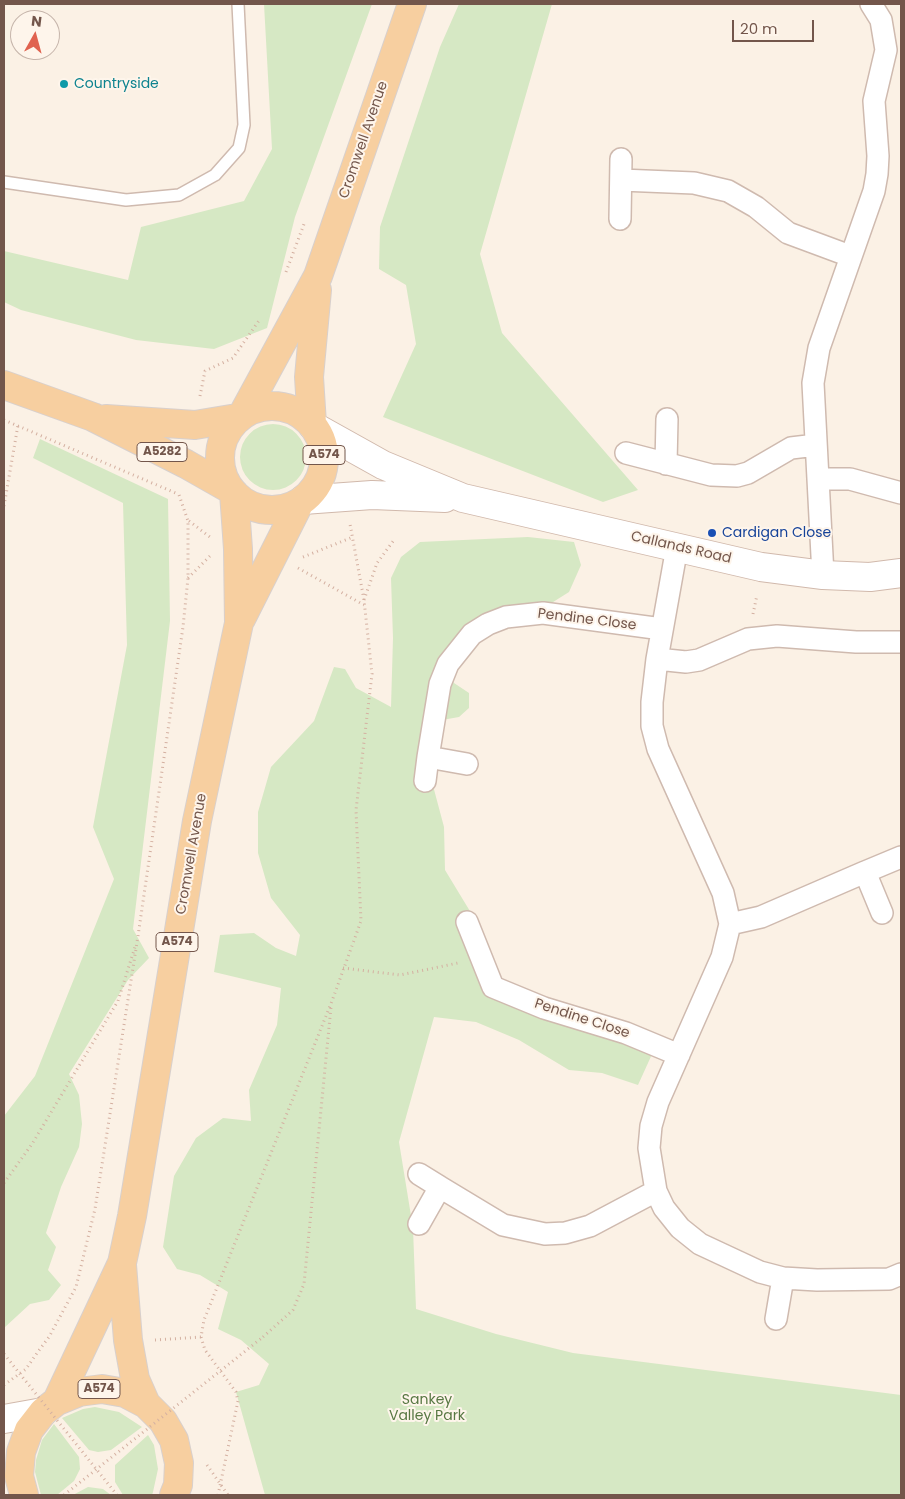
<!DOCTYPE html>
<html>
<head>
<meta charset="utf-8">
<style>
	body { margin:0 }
	#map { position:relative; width:905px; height:1499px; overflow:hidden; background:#fbf1e5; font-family:Poppins,sans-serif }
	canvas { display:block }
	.frame { position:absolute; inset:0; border:5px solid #73564b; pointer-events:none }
	.north { position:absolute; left:10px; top:10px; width:50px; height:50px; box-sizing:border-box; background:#fef5eb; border:1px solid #c6b5ab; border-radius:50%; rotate:7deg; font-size:14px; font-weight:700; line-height:20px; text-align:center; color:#73564b }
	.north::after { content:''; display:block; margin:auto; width:18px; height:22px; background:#e0624f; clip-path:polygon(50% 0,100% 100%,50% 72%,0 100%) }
	.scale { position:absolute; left:732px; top:20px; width:82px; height:22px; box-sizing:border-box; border:2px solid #73564b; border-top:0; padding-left:6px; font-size:15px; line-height:18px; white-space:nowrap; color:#73564b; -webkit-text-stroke:4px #fef5eb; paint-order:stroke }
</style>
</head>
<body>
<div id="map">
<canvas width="905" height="1499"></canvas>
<div class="frame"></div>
<div class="north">N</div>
<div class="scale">20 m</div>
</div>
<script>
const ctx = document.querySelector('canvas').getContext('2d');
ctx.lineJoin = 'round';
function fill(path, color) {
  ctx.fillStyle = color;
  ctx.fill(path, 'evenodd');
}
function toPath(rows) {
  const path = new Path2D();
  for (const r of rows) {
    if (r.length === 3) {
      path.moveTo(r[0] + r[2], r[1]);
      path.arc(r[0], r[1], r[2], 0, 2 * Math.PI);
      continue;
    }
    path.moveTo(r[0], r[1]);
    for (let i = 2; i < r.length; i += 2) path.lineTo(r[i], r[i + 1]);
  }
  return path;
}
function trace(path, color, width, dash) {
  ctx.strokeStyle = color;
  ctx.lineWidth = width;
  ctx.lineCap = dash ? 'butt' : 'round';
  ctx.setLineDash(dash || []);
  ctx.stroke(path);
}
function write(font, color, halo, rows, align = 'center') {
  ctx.font = font + ' Poppins,sans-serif';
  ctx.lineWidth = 4;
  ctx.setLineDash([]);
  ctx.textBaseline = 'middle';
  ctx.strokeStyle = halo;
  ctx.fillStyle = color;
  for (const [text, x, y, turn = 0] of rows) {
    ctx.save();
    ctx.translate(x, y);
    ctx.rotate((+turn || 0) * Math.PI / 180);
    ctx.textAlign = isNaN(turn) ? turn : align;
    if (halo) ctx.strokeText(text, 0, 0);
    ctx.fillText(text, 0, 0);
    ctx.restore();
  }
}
fill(toPath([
	[264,4,372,4,295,217,267,328,214,349,136,340,21,310,4,302,4,251,128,280,141,227,244,201,272,149],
	[459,4,552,4,480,254,502,333,638,490,603,502,383,417,416,344,406,285,379,269,380,227,440,47],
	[273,457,33],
	[40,439,168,499,170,621,133,929,149,958,128,980,69,1074,79,1095,82,1124,79,1147,61,1187,46,1233,56,1247,48,1270,61,1285,49,1300,30,1304,4,1328,4,1116,35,1076,114,879,93,827,127,645,123,503,33,458],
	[528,537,574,542,581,565,569,592,542,609,487,632,442,663,454,683,469,693,469,708,459,717,442,720,432,782,444,827,445,870,482,931,467,951,485,984,653,1052,638,1085,602,1073,569,1070,519,1040,476,1022,434,1017,399,1142,413,1228,416,1309,496,1334,573,1353,901,1395,901,1495,265,1495,236,1392,259,1385,269,1364,241,1340,218,1329,228,1292,200,1275,177,1269,163,1247,174,1176,196,1138,223,1118,251,1121,249,1090,277,1025,281,988,214,972,220,935,254,933,276,948,296,956,300,935,271,898,258,853,258,812,271,767,314,721,334,667,345,669,356,688,391,707,393,638,391,578,401,557,420,542],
	[95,1407,119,1412,142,1427,111,1450,98,1452,89,1450,62,1418,83,1409],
	[54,1424,79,1457,80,1469,74,1481,57,1495,41,1495,35,1472,36,1460,42,1440],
	[148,1435,154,1445,158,1469,153,1492,152,1495,123,1495,115,1482,115,1465],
	[88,1487,103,1489,111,1495,73,1495]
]), '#d6e8c4');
const lane = toPath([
	[4,182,126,200,179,195,215,175,239,148,244,125,238,4]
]);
const street = toPath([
	[621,180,694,183,728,191,756,207,788,233,850,256],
	[620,219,621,159],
	[626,453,711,475,737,476,748,473,791,448,816,445],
	[666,464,667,419],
	[818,479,850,479,901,493],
	[677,547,657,659,652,702,652,726,658,749,723,893,730,924,722,957,658,1102,651,1126,649,1148,656,1191,664,1208,680,1228,700,1244,760,1272,783,1278,817,1280,889,1279,901,1274],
	[823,575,813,383,819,348,874,191,877,174,878,156,874,101,886,50,881,20,871,4],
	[657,659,686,662,699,660,748,639,777,636,856,642,901,642],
	[428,757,440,684,448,664,472,634,488,624,506,617,543,613,662,629],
	[425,781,428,757,467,764],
	[865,872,901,857],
	[467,922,493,987,544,1008,626,1033,679,1055],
	[730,924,761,917,865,872,882,913],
	[419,1174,440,1187,419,1224],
	[440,1187,503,1225,545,1234,565,1233,590,1226,656,1191],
	[776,1319,783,1278]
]);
const secondary = toPath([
	[313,426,383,465,463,498,761,567,823,575,870,577,901,573],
	[303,500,372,495,445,498],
	[4,1419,43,1412]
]);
const primary = toPath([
	[4,385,93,417,186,464,230,489],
	[272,458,52],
	[243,414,318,276,412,4],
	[106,419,195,425,237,418],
	[312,424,309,377,317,290],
	[241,619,300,502],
	[122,1265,128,1340,135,1379,146,1404],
	[57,1401,122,1263,132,1216,197,821,239,623,238,549,234,493],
	[24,1495,19,1476,21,1452,29,1430,43,1412,57,1401,79,1392,102,1389,125,1393,146,1404,163,1421,174,1440,179,1463,178,1485,174,1495]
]);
trace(lane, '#cfbaaf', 14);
trace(street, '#cfbaaf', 24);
trace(secondary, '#d1b9ac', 30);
trace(primary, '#d8d0cd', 30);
trace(toPath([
	[286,272,304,224],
	[200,396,205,371,233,358,260,319],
	[4,420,178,494],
	[4,506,18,425],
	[189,521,210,537],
	[303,557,353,537],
	[298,568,364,605],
	[188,578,210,556],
	[364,600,377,563,394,540],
	[753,614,757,595],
	[343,968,400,975,458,963],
	[4,1183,32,1144,118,1001,135,947],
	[263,1337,293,1310,304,1284,331,1007],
	[155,1340,201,1337],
	[4,1385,26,1369,37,1353,49,1337,76,1287,95,1209,138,936,183,627,188,578,188,521,178,492],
	[207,1465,228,1495],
	[218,1495,238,1401,236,1392,205,1350,201,1337,204,1320,332,1001,361,921,356,810,372,674,364,600,350,524]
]), '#d4b0a1', 3, [1, 4]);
trace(lane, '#fff', 11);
trace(street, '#fff', 21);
trace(secondary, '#fff', 28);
trace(primary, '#f7cfa0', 28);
trace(toPath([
	[4,1354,117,1495],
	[64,1495,263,1337]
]), '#d4b0a1', 3, [1, 4]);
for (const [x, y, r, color] of [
	[64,84,5,"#0f9aa8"],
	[712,533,5,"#1a4fb4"]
]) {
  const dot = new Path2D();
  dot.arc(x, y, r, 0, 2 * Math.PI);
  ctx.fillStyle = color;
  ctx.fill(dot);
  trace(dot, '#fef5eb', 2);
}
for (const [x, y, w] of [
	[162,452,50],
	[324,455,42],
	[177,942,42],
	[99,1389,42]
]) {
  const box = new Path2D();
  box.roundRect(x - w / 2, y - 9.5, w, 19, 4);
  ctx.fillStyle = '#fef5eb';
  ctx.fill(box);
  trace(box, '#73564b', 1);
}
write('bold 12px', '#73564b', null, [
	["A5282",162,452],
	["A574",324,455],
	["A574",177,942],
	["A574",99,1389]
]);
write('14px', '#0d838f', '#fef5eb', [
	["Countryside",74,84]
], 'left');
write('14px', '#73564b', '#fef5eb', [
	["Cromwell Avenue",364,140,-71],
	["Callands Road",681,548,13],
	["Pendine Close",587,620,7],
	["Cromwell Avenue",192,854,-80],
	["Pendine Close",582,1019,18]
]);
write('14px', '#164399', '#fef5eb', [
	["Cardigan Close",722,533]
], 'left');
write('14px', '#587843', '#fef5eb', [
	["Sankey",427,1400],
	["Valley Park",427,1416]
]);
</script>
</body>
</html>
